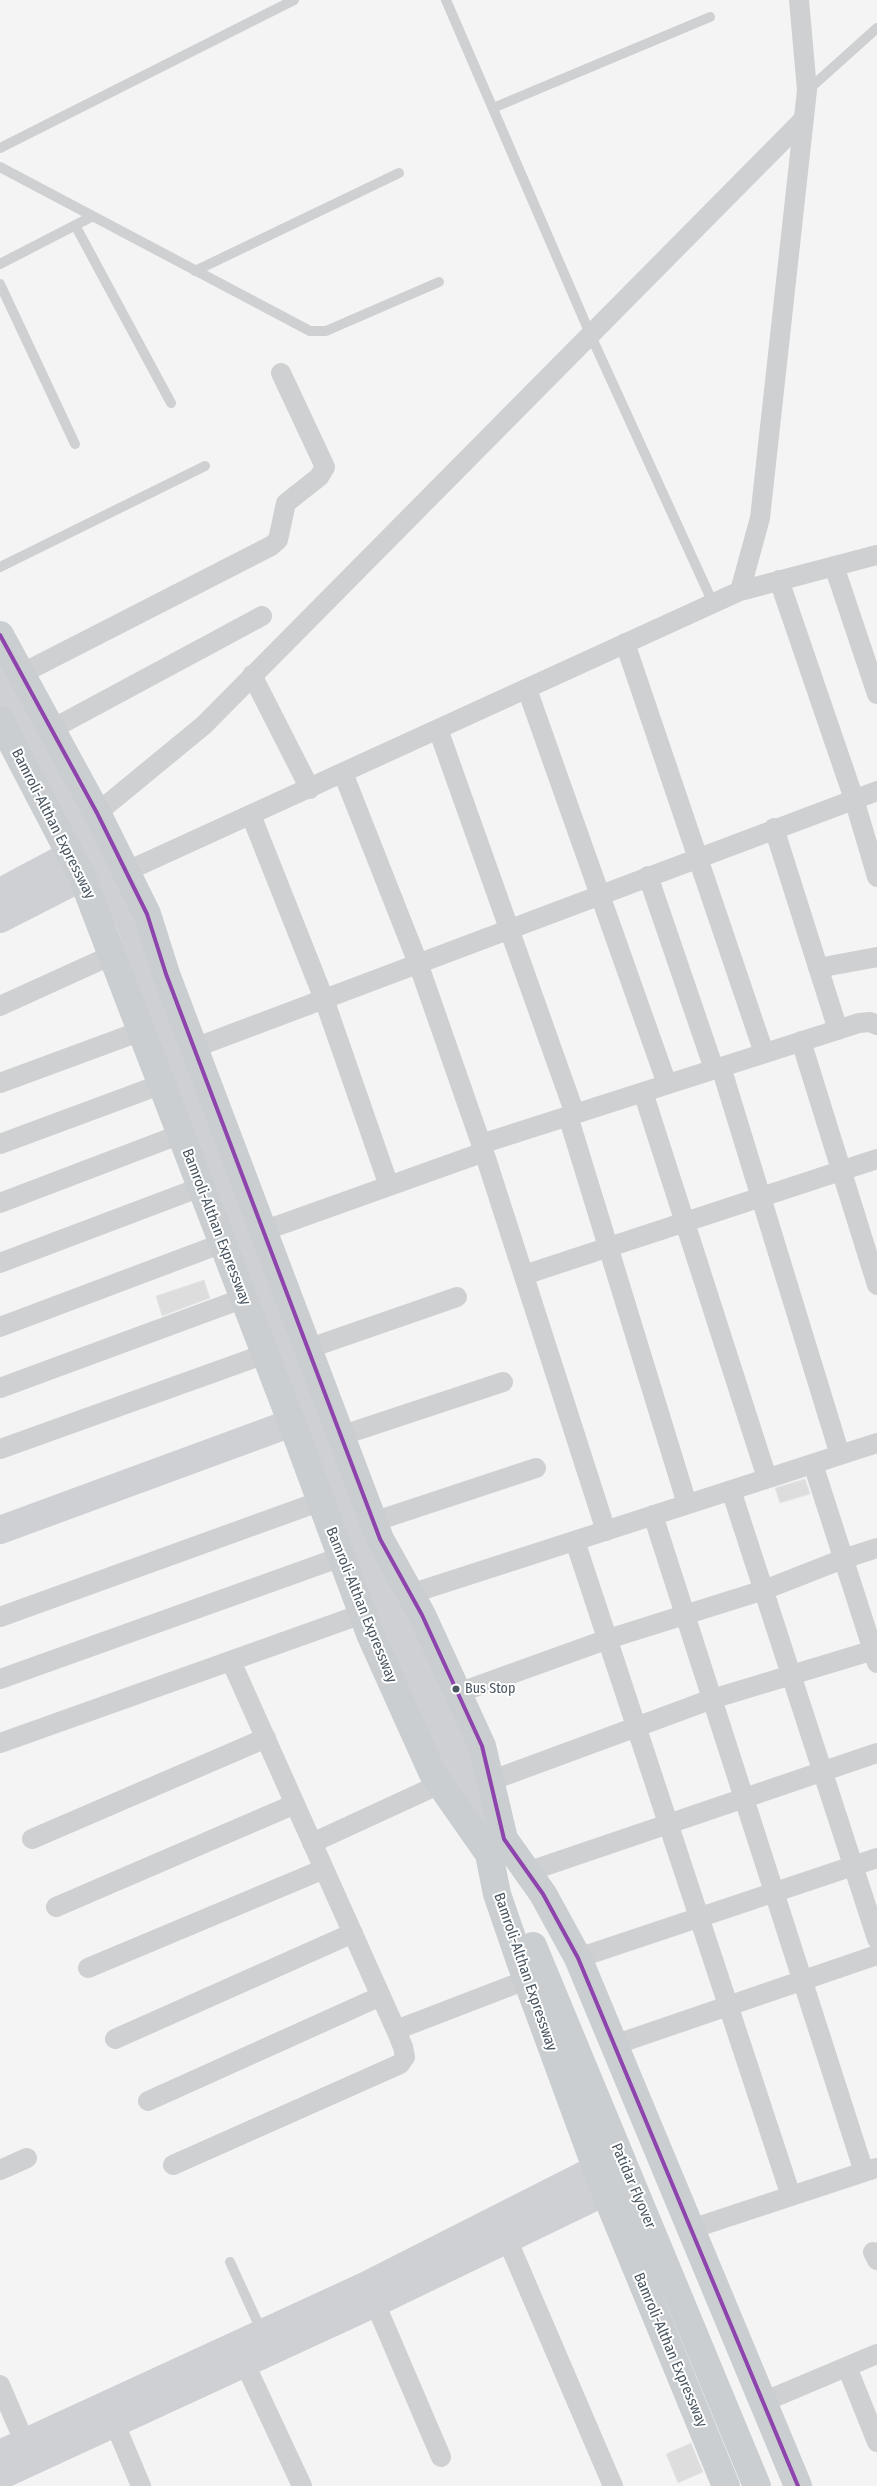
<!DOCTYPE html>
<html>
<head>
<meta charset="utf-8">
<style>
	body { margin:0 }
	canvas { display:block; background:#f4f4f4 }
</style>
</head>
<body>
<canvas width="877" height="2486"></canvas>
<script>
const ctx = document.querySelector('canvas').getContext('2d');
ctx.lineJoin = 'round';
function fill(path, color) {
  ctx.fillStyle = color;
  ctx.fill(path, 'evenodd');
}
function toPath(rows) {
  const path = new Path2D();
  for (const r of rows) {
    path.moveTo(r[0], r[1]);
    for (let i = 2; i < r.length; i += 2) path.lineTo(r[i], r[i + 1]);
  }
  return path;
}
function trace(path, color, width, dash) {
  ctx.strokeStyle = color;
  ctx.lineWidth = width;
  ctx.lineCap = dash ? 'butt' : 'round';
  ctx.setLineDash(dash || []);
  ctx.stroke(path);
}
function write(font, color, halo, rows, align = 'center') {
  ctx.font = font + ' "Fira Sans Condensed",sans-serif';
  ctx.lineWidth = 4;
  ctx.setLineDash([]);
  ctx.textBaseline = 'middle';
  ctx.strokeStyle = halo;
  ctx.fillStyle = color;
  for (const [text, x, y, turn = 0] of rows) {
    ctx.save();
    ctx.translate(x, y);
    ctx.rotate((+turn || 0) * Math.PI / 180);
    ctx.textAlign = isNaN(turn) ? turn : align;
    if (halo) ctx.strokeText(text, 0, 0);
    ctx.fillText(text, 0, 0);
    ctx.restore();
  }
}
const building = toPath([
	[204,1280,210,1298,162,1316,156,1296,204,1280],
	[805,1479,810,1494,780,1503,775,1488,805,1479],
	[691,2443,703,2472,678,2483,666,2454,691,2443]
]);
fill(building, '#ddddde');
trace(building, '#e5e6e7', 1);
trace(toPath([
	[446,0,591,336,713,603],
	[808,90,877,28],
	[493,108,710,17],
	[0,148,294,0],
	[0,167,310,331,326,331,439,282],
	[75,225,171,403],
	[0,264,93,216],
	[195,271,399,173],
	[0,284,75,444],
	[0,567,205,466],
	[230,2262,262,2332]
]), '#ced0d2', 10);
trace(toPath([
	[834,566,877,694],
	[779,580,854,799,877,877],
	[740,591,760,518,807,90,799,0],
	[625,643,764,1053],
	[21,674,271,546,278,540,286,503,319,477,325,467,281,373],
	[252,675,310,789],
	[527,689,667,1084],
	[52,729,262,616],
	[438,729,575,1114],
	[343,773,418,963,484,1152,606,1531],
	[251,815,324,999,389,1186],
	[86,820,97,813,204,725,804,119],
	[774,828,838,1030],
	[648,876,714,1069],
	[114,877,740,591,877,555],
	[818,968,877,957],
	[0,1006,112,955],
	[801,1041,877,1285],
	[194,1048,877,791],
	[721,1067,840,1455],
	[0,1083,141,1031],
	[643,1092,767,1478],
	[568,1116,687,1504],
	[0,1144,162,1084],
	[481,1144,859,1023,870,1022,877,1025],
	[0,1203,181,1134],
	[263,1231,484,1152],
	[0,1263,201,1187],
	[524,1275,877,1159],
	[0,1327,223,1243],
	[307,1349,457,1297],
	[0,1388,244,1298],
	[340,1436,503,1382],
	[0,1449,265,1354],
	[813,1464,877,1663],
	[731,1490,877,1939],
	[653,1515,864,2172],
	[373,1522,536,1468],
	[575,1541,791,2196],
	[410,1594,877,1443],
	[0,1617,321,1501],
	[0,1679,341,1557],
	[458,1693,608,1639,764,1590,843,1559,877,1548],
	[0,1743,362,1614],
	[490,1781,712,1699,877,1649],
	[32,1839,266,1738],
	[312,1843,440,1784],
	[527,1872,877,1753],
	[56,1907,295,1804],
	[578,1958,877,1858],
	[88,1968,324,1869],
	[396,2030,526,1980],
	[115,2039,353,1933],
	[614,2045,877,1955],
	[148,2101,381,1996],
	[173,2165,400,2064,405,2057,403,2047,396,2030,231,1661],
	[0,2170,27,2158],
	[691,2229,876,2168],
	[507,2239,613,2486],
	[873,2252,877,2260],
	[375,2303,441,2457],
	[245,2364,302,2486],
	[847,2367,877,2442],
	[0,2385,30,2455],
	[763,2402,877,2354],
	[115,2424,141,2486]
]), '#ced0d2', 20);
trace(toPath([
	[0,676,92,843,129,921,360,1547,387,1637,440,1753,475,1818],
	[0,892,92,843],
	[0,919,102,867],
	[0,1530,313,1415],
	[380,1580,410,1629,469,1752,482,1793],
	[0,2454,365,2286,596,2169],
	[0,2476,375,2303,605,2192]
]), '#ced0d4', 28);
trace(toPath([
	[0,635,97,813,147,914,166,974,380,1539,422,1615,482,1746,504,1839,543,1894,578,1958,798,2486],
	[0,720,82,877,296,1434,370,1634,433,1774,489,1854,497,1894,520,1961,605,2192,726,2486],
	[533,1946,757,2486]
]), '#caced1', 28);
trace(toPath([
	[0,635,97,813,147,914,166,974,380,1539,422,1615,482,1746,504,1839,543,1894,578,1958,798,2486]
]), '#8e44ad', 4);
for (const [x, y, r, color] of [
	[456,1689,4.5,"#4a5661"]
]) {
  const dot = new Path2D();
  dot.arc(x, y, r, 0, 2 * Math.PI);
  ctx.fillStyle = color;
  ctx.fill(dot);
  trace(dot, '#fff', 2);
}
write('14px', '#4a5661', '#fff', [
	["Bus Stop",465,1689]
], 'left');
write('15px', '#4a5661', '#fff', [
	["Bamroli-Althan Expressway",53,824,63],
	["Bamroli-Althan Expressway",216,1227,69],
	["Bamroli-Althan Expressway",361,1605,68],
	["Bamroli-Althan Expressway",525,1972,71],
	["Patidar Flyover",633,2186,67],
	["Bamroli-Althan Expressway",670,2350,67]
]);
</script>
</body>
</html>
